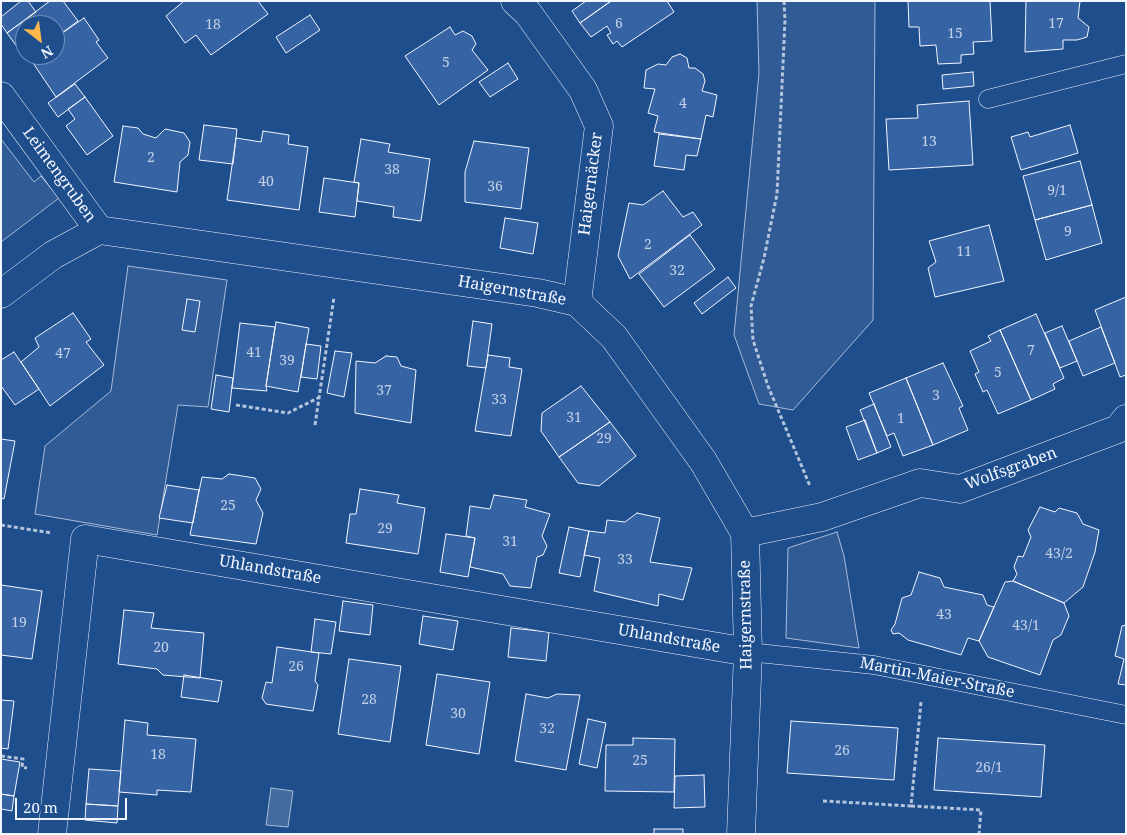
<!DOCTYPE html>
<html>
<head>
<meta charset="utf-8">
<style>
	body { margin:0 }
	#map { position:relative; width:1127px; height:835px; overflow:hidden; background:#1f4e8c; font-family:"Noto Serif",serif }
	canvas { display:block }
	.frame { position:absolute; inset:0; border:2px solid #f2f6ff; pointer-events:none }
	.north { position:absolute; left:15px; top:15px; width:50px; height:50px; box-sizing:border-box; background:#1f4e8c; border:1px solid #7391ba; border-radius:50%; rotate:150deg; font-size:14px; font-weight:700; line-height:20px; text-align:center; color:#f2f6ff }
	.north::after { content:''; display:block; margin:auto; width:18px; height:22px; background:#ffb74d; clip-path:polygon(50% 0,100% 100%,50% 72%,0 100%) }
	.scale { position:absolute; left:15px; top:798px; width:112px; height:22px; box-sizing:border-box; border:2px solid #f2f6ff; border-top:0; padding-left:6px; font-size:15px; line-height:18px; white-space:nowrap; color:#f2f6ff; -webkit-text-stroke:4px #1f4e8c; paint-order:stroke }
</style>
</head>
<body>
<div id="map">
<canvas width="1127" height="835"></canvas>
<div class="frame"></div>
<div class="north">N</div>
<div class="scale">20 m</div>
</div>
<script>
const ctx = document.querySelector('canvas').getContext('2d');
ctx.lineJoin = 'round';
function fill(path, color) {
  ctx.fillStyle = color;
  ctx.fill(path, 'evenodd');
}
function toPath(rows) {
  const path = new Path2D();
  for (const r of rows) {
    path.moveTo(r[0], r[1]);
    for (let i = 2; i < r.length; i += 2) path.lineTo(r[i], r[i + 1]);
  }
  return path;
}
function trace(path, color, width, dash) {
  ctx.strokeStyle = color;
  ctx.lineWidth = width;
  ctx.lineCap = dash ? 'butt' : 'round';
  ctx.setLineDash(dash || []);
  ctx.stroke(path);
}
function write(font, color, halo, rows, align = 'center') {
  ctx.font = font + ' "Noto Serif",serif';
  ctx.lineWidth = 4;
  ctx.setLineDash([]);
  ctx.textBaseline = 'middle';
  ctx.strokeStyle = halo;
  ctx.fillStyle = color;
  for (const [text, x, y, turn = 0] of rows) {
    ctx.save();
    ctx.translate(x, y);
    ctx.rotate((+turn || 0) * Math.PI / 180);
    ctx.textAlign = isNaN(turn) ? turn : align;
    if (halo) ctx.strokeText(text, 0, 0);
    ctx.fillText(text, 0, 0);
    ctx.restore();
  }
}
const built = toPath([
	[757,1,875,1,873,320,793,410,759,404,734,335,759,73,757,1],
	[1,139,34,182,41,176,59,198,1,242,1,139],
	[128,266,227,280,208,407,178,405,157,535,35,514,45,446,111,391,128,266],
	[837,532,844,556,859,648,786,638,788,548,837,532]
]);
fill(built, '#305b95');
trace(built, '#a8bbd7', 1);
const water = toPath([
	[271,788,293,791,288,827,266,825,271,788]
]);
fill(water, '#446ba0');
trace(water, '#a8bbd7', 1);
const building = toPath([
	[21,1,28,1,36,12,7,33,1,24,1,17,21,1],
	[50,1,63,1,78,21,55,38,55,25,25,25,25,55,32,55,26,59,7,33,50,1],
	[258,1,268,14,211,55,196,35,185,43,166,16,184,1,258,1],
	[586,1,611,1,580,23,572,11,586,1],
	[611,1,667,1,674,12,622,47,617,41,613,44,607,35,611,33,607,26,591,37,580,23,611,1],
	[908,1,990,1,992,41,973,42,974,54,961,55,961,63,938,64,936,45,920,46,919,27,909,27,908,1],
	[1026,1,1080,1,1078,18,1089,27,1087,37,1077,40,1063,40,1063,49,1025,52,1026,1],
	[310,15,320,30,286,53,276,37,310,15],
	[84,18,99,40,96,42,108,58,56,97,29,57,55,55,55,38,84,18],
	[450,27,455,35,463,31,472,36,476,44,472,50,488,70,439,105,405,56,450,27],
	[680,54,687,58,689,68,695,68,703,74,705,81,702,91,717,95,713,117,706,115,701,139,654,132,658,116,648,113,655,89,644,88,646,70,658,64,666,65,672,57,680,54],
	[508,63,518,79,490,97,479,82,508,63],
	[973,72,974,86,943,89,942,75,973,72],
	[75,84,85,97,58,117,48,103,75,84],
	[85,97,113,136,87,155,66,126,75,119,68,109,85,97],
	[969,101,973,165,889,170,886,119,918,118,917,105,969,101],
	[204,125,237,129,233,164,199,160,204,125],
	[1070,125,1078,153,1021,170,1011,137,1028,132,1030,137,1070,125],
	[123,126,138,128,143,134,156,138,165,129,184,133,190,142,188,155,180,162,177,192,114,182,123,126],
	[263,131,289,135,288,144,308,147,299,210,227,200,236,138,261,142,263,131],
	[659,134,701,139,697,156,686,155,684,170,654,166,659,134],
	[361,139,390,144,388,152,430,159,421,221,393,217,394,207,357,201,359,183,354,182,361,139],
	[474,141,529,148,521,209,465,202,465,172,474,141],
	[1080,161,1092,205,1035,220,1023,176,1080,161],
	[324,178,359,183,355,217,319,212,324,178],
	[663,191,683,217,693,212,702,225,630,279,618,256,629,203,643,205,663,191],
	[1092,205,1102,243,1046,260,1035,220,1092,205],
	[505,218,538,223,533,254,500,248,505,218],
	[989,225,1004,281,935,297,928,268,936,262,929,241,989,225],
	[690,235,715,269,664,307,639,274,690,235],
	[728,277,736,288,702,314,694,303,728,277],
	[1126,297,1126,375,1120,377,1095,310,1126,297],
	[187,299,200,301,195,332,182,330,187,299],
	[73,313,91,339,86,342,104,365,50,406,21,362,39,347,35,338,73,313],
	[1036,314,1064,378,1053,384,1055,389,1031,400,1000,330,1036,314],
	[473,321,492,324,486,368,467,366,473,321],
	[276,322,309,328,298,392,266,386,276,322],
	[240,323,275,327,266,386,267,391,232,388,240,323],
	[1062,326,1077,361,1060,368,1045,333,1062,326],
	[1101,327,1115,363,1083,376,1069,341,1101,327],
	[1000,330,1031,400,998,414,987,390,983,392,975,374,979,372,970,351,991,341,988,336,1000,330],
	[306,344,321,346,317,379,301,377,306,344],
	[335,351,352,353,344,397,327,393,335,351],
	[14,352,39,389,15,405,1,386,1,360,14,352],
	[488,355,510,358,509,367,522,369,511,436,475,431,488,355],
	[386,356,397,357,401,366,416,370,411,423,355,413,356,361,375,363,386,356],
	[943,363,963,406,959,408,968,430,933,445,906,378,943,363],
	[216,375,233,378,229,412,211,409,216,375],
	[906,378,933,445,903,456,894,433,887,436,869,393,906,378],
	[581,386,610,422,559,457,541,431,542,413,581,386],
	[874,404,891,447,877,453,860,410,874,404],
	[865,420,877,453,858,460,846,427,865,420],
	[610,422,636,456,599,486,578,483,559,457,610,422],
	[1,439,15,441,4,499,1,498,1,439],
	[229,474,255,478,261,489,256,500,263,513,256,544,190,535,202,477,222,479,229,474],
	[167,485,199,490,193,523,159,518,167,485],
	[360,489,399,495,397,503,425,508,418,554,346,543,350,514,356,514,360,489],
	[494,495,527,500,525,507,550,514,542,536,547,546,543,555,537,557,531,588,510,586,503,574,470,567,475,538,466,536,470,506,490,509,494,495],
	[1040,507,1055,512,1059,508,1077,513,1083,524,1099,530,1095,552,1083,587,1064,603,1013,581,1017,574,1014,567,1018,556,1023,557,1031,537,1028,530,1040,507],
	[637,513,660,518,650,562,692,568,683,600,659,594,658,606,594,591,600,558,584,555,589,531,605,533,607,520,625,522,637,513],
	[569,527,589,531,580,577,559,573,569,527],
	[446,534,475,538,468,577,440,572,446,534],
	[919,572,940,578,944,587,983,595,987,605,994,607,979,641,968,638,961,655,908,640,899,633,893,634,891,630,895,624,902,598,911,595,919,572],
	[1013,581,1064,603,1069,616,1061,635,1053,640,1040,675,988,657,979,641,1005,582,1013,581],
	[1,585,42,591,32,659,1,655,1,585],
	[343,601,373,605,370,635,339,631,343,601],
	[124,610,154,613,151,628,204,633,200,678,163,675,157,669,118,664,124,610],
	[423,616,458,621,453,650,419,644,423,616],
	[315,619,336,622,331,654,311,652,315,619],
	[1126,625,1126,685,1118,684,1124,659,1115,656,1122,626,1126,625],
	[511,628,549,632,546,661,508,657,511,628],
	[277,647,319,653,315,681,318,685,313,711,266,704,262,698,266,682,272,683,277,647],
	[349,659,401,666,390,742,338,734,349,659],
	[437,674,490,682,479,754,426,745,437,674],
	[184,675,222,681,218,702,181,697,184,675],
	[526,694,548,698,557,694,580,695,566,770,515,761,526,694],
	[1,700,14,701,8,749,1,748,1,700],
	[588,719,606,723,597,768,579,764,588,719],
	[125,720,148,723,147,735,196,739,191,792,157,790,157,795,119,792,125,720],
	[791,721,898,728,894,780,787,773,791,721],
	[633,738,675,739,674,792,605,791,606,745,633,745,633,738],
	[938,738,1045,745,1041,797,934,790,938,738],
	[1,759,20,762,14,796,1,794,1,759],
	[89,769,121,771,118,806,86,804,89,769],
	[704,775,705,807,674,808,675,776,704,775],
	[1,794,14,796,12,811,1,809,1,794],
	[86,804,118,806,117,823,85,820,86,804],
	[654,829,683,829,683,834,654,834,654,829]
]);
fill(building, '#3563a3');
trace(building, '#f2f6ff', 1);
const service = toPath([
	[988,99,1126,64],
	[748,652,874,665,1126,715]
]);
const minor = toPath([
	[515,1,528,13,583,90,599,126,577,302],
	[1,96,99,230],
	[1,294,53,255,99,230,538,293,577,302,614,337,703,461,745,533,748,652,741,834],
	[745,533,822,517,920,483,960,489,1118,429,1126,419],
	[52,834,85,539,748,652]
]);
trace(service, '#f2f6ff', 19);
trace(minor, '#f2f6ff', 29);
trace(toPath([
	[784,1,785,20,777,194,764,258,751,306,753,340,768,386,810,486],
	[236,405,288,413,318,398],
	[315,425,334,297],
	[1,525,52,533],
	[1,756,23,759,22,767,27,768],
	[823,801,911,806,921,702],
	[911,806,981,810,979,834]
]), '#b3c4dc', 3, [4, 2.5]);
trace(service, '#1f4e8c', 18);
trace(minor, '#1f4e8c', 28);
write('14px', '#c3d1e8', null, [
	["6",619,24],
	["17",1056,24],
	["18",213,25],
	["15",955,34],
	["5",446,63],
	["4",683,104],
	["13",929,142],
	["2",151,158],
	["38",392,170],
	["40",266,182],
	["36",495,187],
	["9/1",1057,191],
	["9",1068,232],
	["2",648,245],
	["11",964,252],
	["32",677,271],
	["7",1031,351],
	["41",254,353],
	["47",63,354],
	["39",287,361],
	["5",998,373],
	["37",384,391],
	["3",936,396],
	["33",499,400],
	["31",574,418],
	["1",901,419],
	["29",604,439],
	["25",228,506],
	["29",385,529],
	["31",510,542],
	["43/2",1059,554],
	["33",625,560],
	["43",944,615],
	["19",19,623],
	["43/1",1026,626],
	["20",161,648],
	["26",296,667],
	["28",369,700],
	["30",458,714],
	["32",547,729],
	["26",842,751],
	["18",158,755],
	["25",640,761],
	["26/1",989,768]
]);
write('16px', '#f2f6ff', '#1f4e8c', [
	["Leimengruben",59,175,54],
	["Haigernäcker",591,184,-83],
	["Haigernstraße",512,291,10],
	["Wolfsgraben",1011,469,-20],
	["Uhlandstraße",270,570,10],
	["Haigernstraße",746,615,-91],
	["Uhlandstraße",669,639,10],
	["Martin-Maier-Straße",937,678,11]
]);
</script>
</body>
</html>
